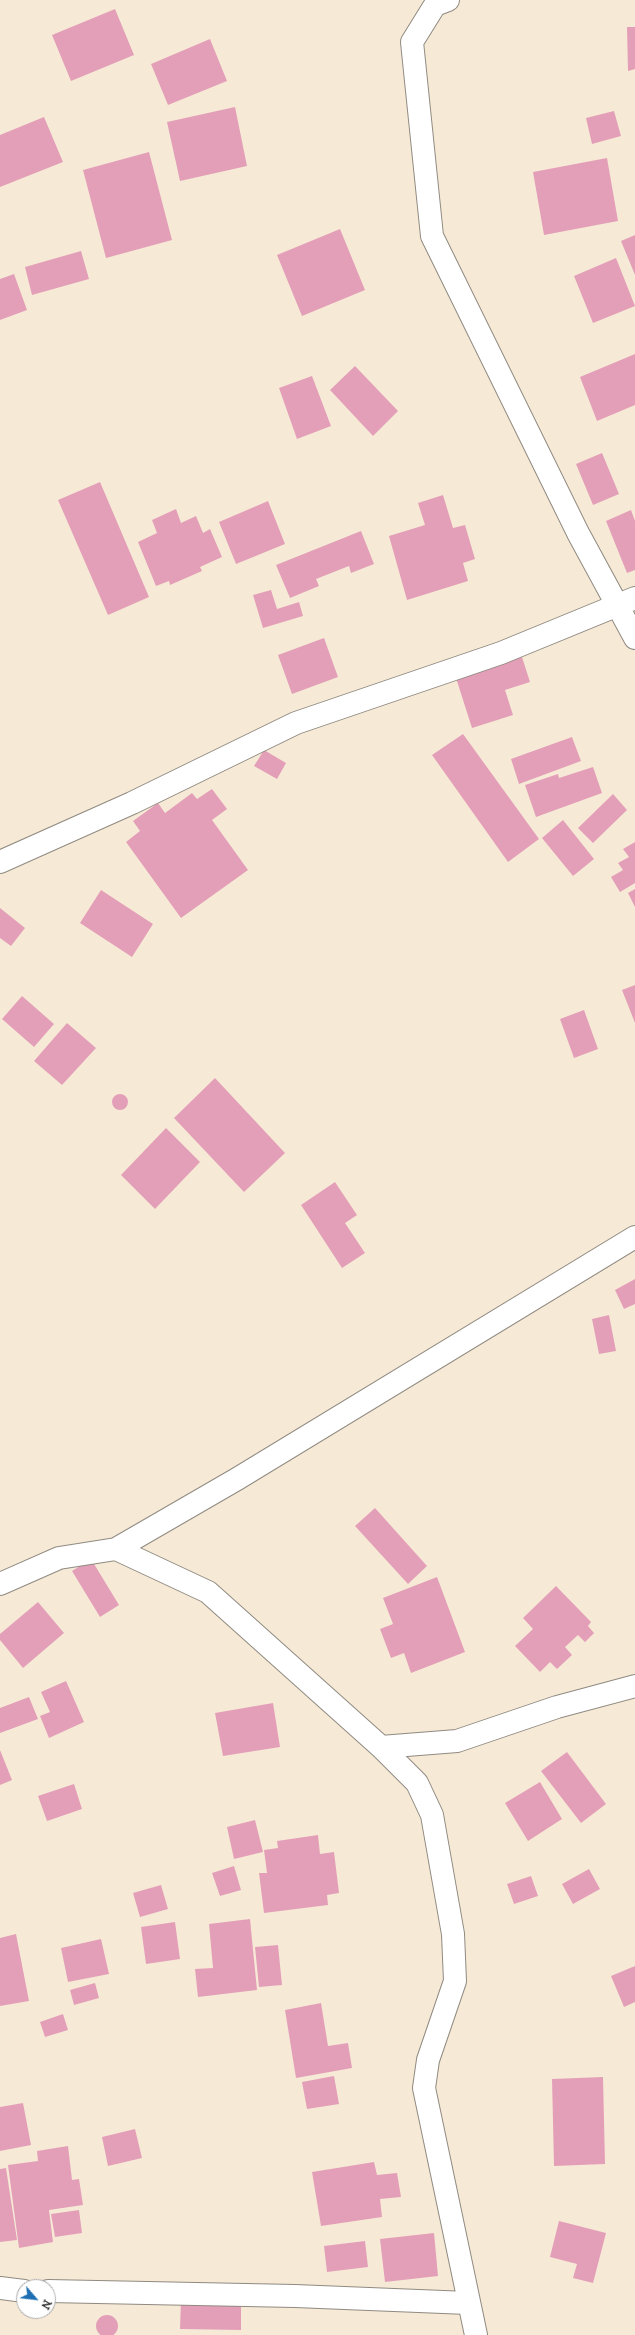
<!DOCTYPE html>
<html>
<head>
<meta charset="utf-8">
<style>
	body { margin:0 }
	#map { position:relative; width:635px; height:2335px; overflow:hidden; background:#f6ead7; font-family:"IM FELL DW Pica",serif }
	canvas { display:block }
	.north { position:absolute; left:16px; top:2279px; width:40px; height:40px; box-sizing:border-box; background:#fff; border:1px solid #aaa; border-radius:50%; rotate:118deg; font-size:11px; font-weight:700; line-height:16px; text-align:center; color:#2b2b2b }
	.north::after { content:''; display:block; margin:auto; width:14px; height:18px; background:#1f6fb2; clip-path:polygon(50% 0,100% 100%,50% 72%,0 100%) }
</style>
</head>
<body>
<div id="map">
<canvas width="635" height="2335"></canvas>
<div class="north">N</div>
</div>
<script>
const ctx = document.querySelector('canvas').getContext('2d');
ctx.lineJoin = 'round';
function fill(path, color) {
  ctx.fillStyle = color;
  ctx.fill(path, 'evenodd');
}
function toPath(rows) {
  const path = new Path2D();
  for (const r of rows) {
    if (r.length === 3) {
      path.moveTo(r[0] + r[2], r[1]);
      path.arc(r[0], r[1], r[2], 0, 2 * Math.PI);
      continue;
    }
    path.moveTo(r[0], r[1]);
    for (let i = 2; i < r.length; i += 2) path.lineTo(r[i], r[i + 1]);
  }
  return path;
}
function trace(path, color, width, dash) {
  ctx.strokeStyle = color;
  ctx.lineWidth = width;
  ctx.lineCap = dash ? 'butt' : 'round';
  ctx.setLineDash(dash || []);
  ctx.stroke(path);
}
fill(toPath([
	[115,9,134,55,71,81,52,35],
	[627,27,635,27,635,69,628,71],
	[210,39,227,81,168,105,151,64],
	[235,107,247,166,180,181,167,122],
	[614,111,621,136,592,144,586,118],
	[44,117,63,162,0,187,0,135],
	[149,152,172,240,106,258,83,170],
	[607,158,618,221,544,235,533,172],
	[340,229,365,290,302,316,277,255],
	[635,235,635,275,621,241],
	[81,251,89,279,32,295,25,267],
	[616,258,635,306,593,323,574,276],
	[14,274,27,310,0,320,0,279],
	[635,354,635,405,597,421,580,377],
	[355,366,398,411,373,436,330,390],
	[312,376,331,426,297,439,279,388],
	[602,453,619,494,593,505,576,464],
	[100,482,149,597,108,615,58,500],
	[443,495,453,528,465,525,475,559,463,563,468,581,407,600,389,536,425,525,418,503],
	[268,501,285,544,236,564,219,522],
	[176,509,181,523,196,516,203,533,210,529,222,557,200,567,202,571,170,585,169,581,156,586,138,542,157,533,152,520],
	[631,510,635,521,635,570,627,573,606,521],
	[361,531,374,564,351,573,349,566,316,579,319,586,290,598,276,565],
	[271,590,277,609,299,602,303,616,263,628,253,595],
	[324,638,338,677,292,694,278,655],
	[522,657,530,682,505,690,513,715,472,728,456,678],
	[463,734,539,839,508,862,432,755],
	[572,737,581,761,519,784,511,759],
	[264,750,286,763,277,779,254,766],
	[593,767,602,793,536,817,525,785,558,774,559,778],
	[212,789,227,809,212,820,248,870,181,918,126,842,140,831,133,821,158,803,165,813,192,793,197,799],
	[613,794,627,810,593,843,578,828],
	[563,820,594,859,573,876,542,838],
	[635,842,635,883,620,892,611,877,623,870,618,863,629,857,623,849],
	[635,889,635,907,628,893],
	[101,890,153,924,132,957,80,923],
	[0,908,25,928,11,946,0,938],
	[635,985,635,1023,622,990],
	[22,996,54,1024,34,1047,2,1019],
	[584,1010,598,1049,574,1058,560,1019],
	[67,1023,96,1048,62,1085,34,1061],
	[215,1078,285,1153,244,1192,174,1118],
	[120,1102,8],
	[166,1128,200,1162,155,1209,121,1175],
	[335,1182,357,1215,345,1223,365,1253,342,1268,301,1205],
	[635,1279,635,1304,624,1309,615,1290],
	[609,1315,616,1351,599,1354,592,1319],
	[375,1508,427,1566,408,1584,355,1526],
	[91,1559,119,1605,100,1617,72,1571],
	[437,1577,465,1652,411,1673,404,1653,391,1658,380,1629,393,1624,383,1598],
	[556,1586,591,1622,588,1626,594,1633,585,1642,578,1635,565,1647,572,1655,557,1669,550,1662,540,1672,515,1646,533,1629,523,1618],
	[38,1602,64,1633,23,1668,0,1640,0,1634],
	[66,1681,84,1722,49,1738,40,1716,50,1712,41,1692],
	[29,1697,38,1719,0,1733,0,1708],
	[273,1703,280,1747,223,1756,215,1713],
	[0,1750,12,1780,0,1785],
	[567,1752,606,1804,581,1823,541,1771],
	[540,1782,562,1819,528,1841,505,1803],
	[74,1784,82,1809,47,1821,38,1796],
	[255,1820,263,1852,234,1859,227,1827],
	[318,1835,320,1854,334,1852,339,1893,327,1895,328,1905,264,1913,259,1873,267,1873,264,1850,278,1848,277,1841],
	[234,1866,241,1890,220,1896,212,1873],
	[589,1869,600,1889,573,1904,562,1884],
	[531,1876,538,1896,514,1904,507,1884],
	[161,1885,168,1909,140,1917,133,1893],
	[250,1919,257,1990,198,1997,195,1969,213,1968,209,1924],
	[175,1922,180,1959,146,1964,141,1927],
	[16,1934,29,2001,0,2006,0,1938],
	[101,1939,109,1974,68,1982,61,1948],
	[278,1945,282,1985,259,1987,255,1947],
	[635,1966,635,2002,624,2007,611,1976],
	[95,1983,99,1998,74,2005,70,1990],
	[321,2003,328,2046,348,2043,352,2068,296,2078,285,2010],
	[63,2014,68,2030,45,2037,40,2022],
	[334,2076,339,2104,307,2109,302,2082],
	[603,2077,605,2164,554,2166,552,2079],
	[23,2103,31,2145,0,2151,0,2107],
	[135,2129,142,2158,108,2166,102,2137],
	[68,2146,72,2180,79,2179,83,2205,49,2210,53,2242,19,2248,8,2165,38,2161,37,2151],
	[374,2162,377,2175,397,2173,401,2197,380,2199,382,2217,321,2226,312,2172],
	[6,2168,17,2240,0,2242,0,2169],
	[79,2210,82,2233,55,2237,51,2214],
	[559,2221,606,2233,593,2283,573,2278,577,2264,550,2257],
	[434,2233,438,2276,385,2282,380,2239],
	[365,2241,368,2267,327,2272,324,2246],
	[181,2299,241,2300,241,2330,180,2329],
	[107,2326,11]
]), '#e49fb8');
const minor = toPath([
	[448,0,435,5,412,42,432,236,578,533,635,638],
	[0,862,132,803,296,723,501,653,635,598],
	[116,1549,208,1592,381,1747,417,1783,432,1815,453,1934,455,1981,428,2060,424,2088,476,2335],
	[0,1584,59,1558,116,1549,237,1479,635,1237],
	[381,1747,457,1741,557,1707,635,1686],
	[0,2288,24,2291],
	[48,2291,295,2296,468,2303]
]);
trace(minor, '#908a81', 24);
trace(minor, '#fff', 22);
</script>
</body>
</html>
